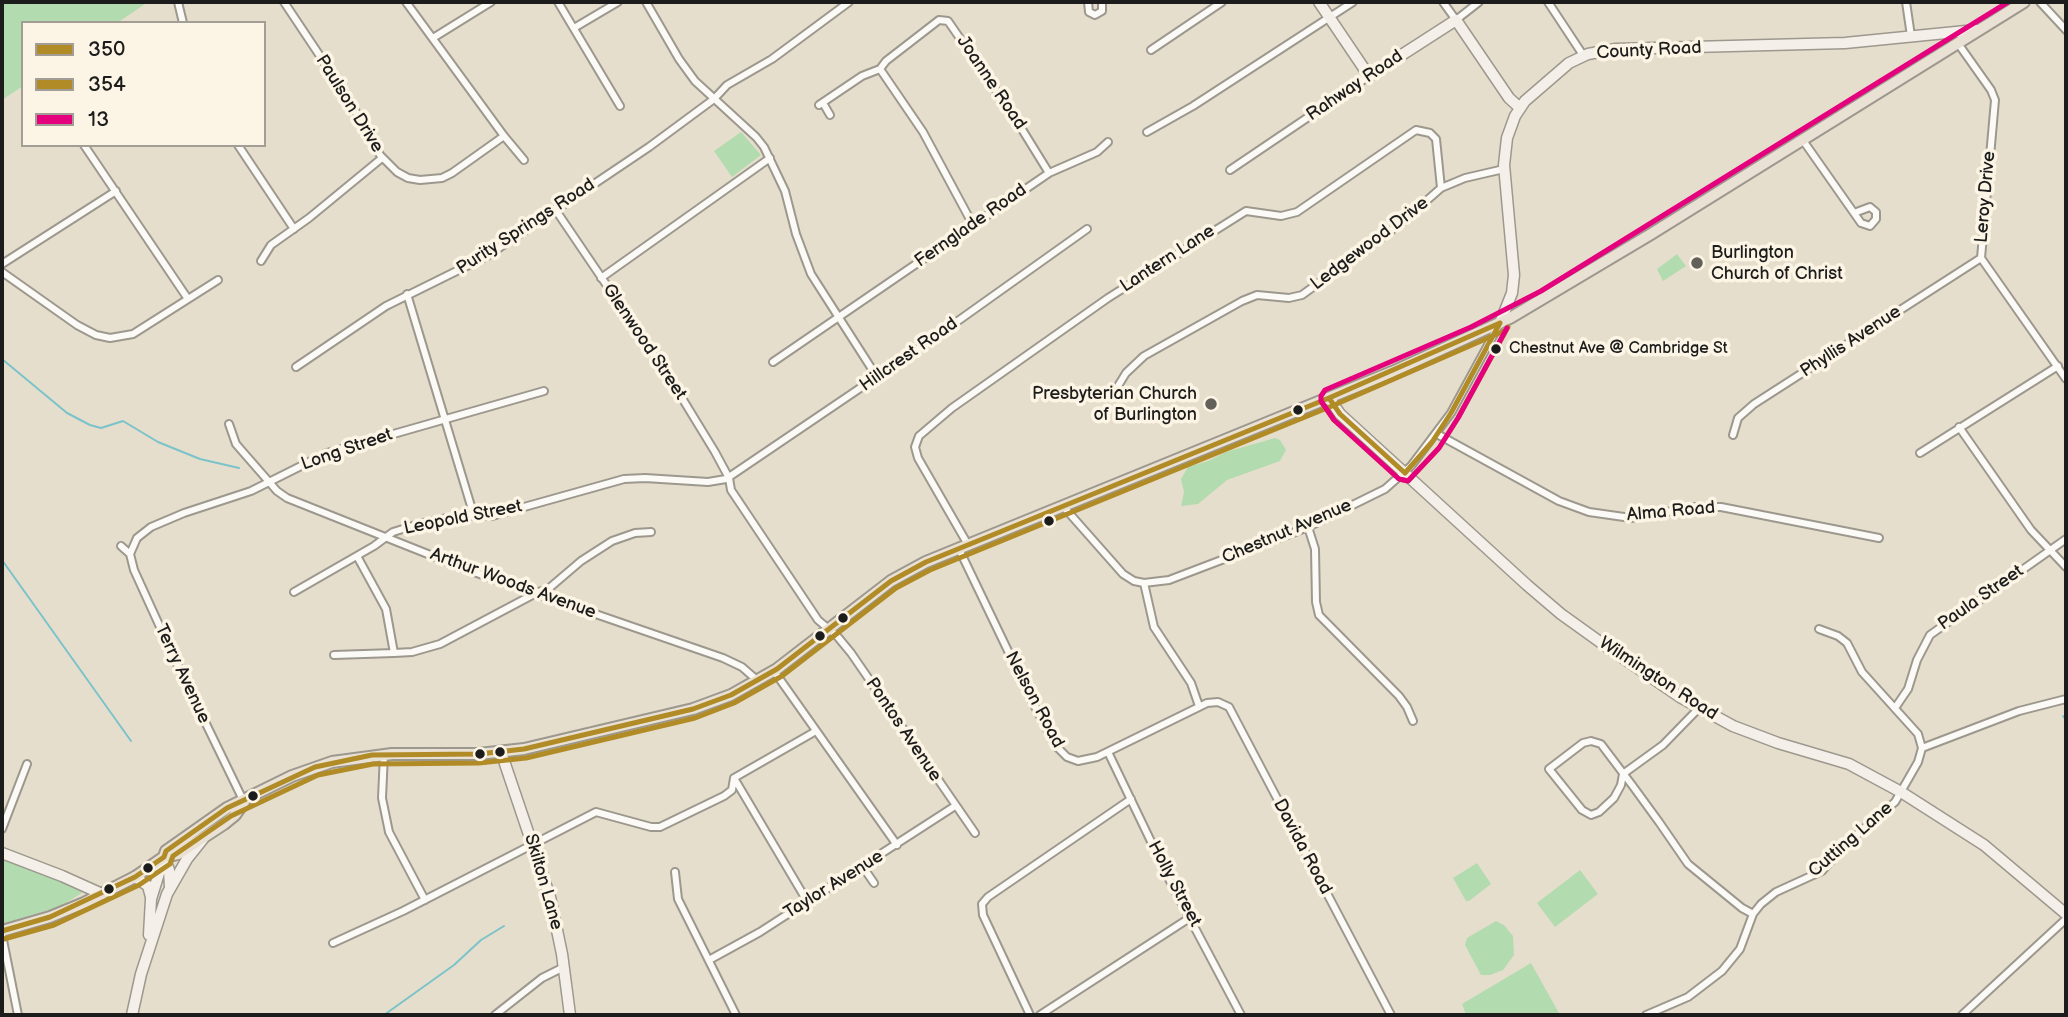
<!DOCTYPE html>
<html>
<head>
<meta charset="utf-8">
<style>
	body { margin:0 }
	#map { position:relative; width:2068px; height:1017px; overflow:hidden; background:#e6decc; font-family:"Balsamiq Sans",sans-serif }
	canvas { display:block }
	.frame { position:absolute; inset:0; border:4px solid #1c1c1c; pointer-events:none }
	.legend { position:absolute; left:21px; top:21px; width:245px; height:126px; box-sizing:border-box; background:#fcf5e5; border:2px solid #a29e95; margin:0; padding:9px 12px; list-style:none; font-size:21px; color:#1c1c1c }
	.legend li { display:flex; align-items:center; gap:14px; height:35px }
	.legend b { width:35px; border:2px solid #a29e95 }
</style>
</head>
<body>
<div id="map">
<canvas width="2068" height="1017"></canvas>
<div class="frame"></div>
<ul class="legend">
<li><b style="height:9px;background:#b08b26"></b>350</li>
<li><b style="height:9px;background:#b08b26"></b>354</li>
<li><b style="height:9px;background:#e5007d"></b>13</li>
</ul>
</div>
<script>
const ctx = document.querySelector('canvas').getContext('2d');
ctx.lineJoin = 'round';
function fill(path, color) {
  ctx.fillStyle = color;
  ctx.fill(path, 'evenodd');
}
function toPath(rows) {
  const path = new Path2D();
  for (const r of rows) {
    path.moveTo(r[0], r[1]);
    for (let i = 2; i < r.length; i += 2) path.lineTo(r[i], r[i + 1]);
  }
  return path;
}
function trace(path, color, width, dash) {
  ctx.strokeStyle = color;
  ctx.lineWidth = width;
  ctx.lineCap = dash ? 'butt' : 'round';
  ctx.setLineDash(dash || []);
  ctx.stroke(path);
}
function write(font, color, halo, rows, align = 'center') {
  ctx.font = font + ' "Balsamiq Sans",sans-serif';
  ctx.lineWidth = 7;
  ctx.setLineDash([]);
  ctx.textBaseline = 'middle';
  ctx.strokeStyle = halo;
  ctx.fillStyle = color;
  for (const [text, x, y, turn = 0] of rows) {
    ctx.save();
    ctx.translate(x, y);
    ctx.rotate((+turn || 0) * Math.PI / 180);
    ctx.textAlign = isNaN(turn) ? turn : align;
    if (halo) ctx.strokeText(text, 0, 0);
    ctx.fillText(text, 0, 0);
    ctx.restore();
  }
}
fill(toPath([
	[2,2,148,2,117,23,23,23,23,86,2,100],
	[741,132,761,155,732,177,714,151],
	[1677,254,1686,266,1663,281,1657,269],
	[1275,438,1280,440,1286,450,1280,461,1227,480,1198,504,1181,506,1184,492,1181,479,1188,467,1208,461,1226,452],
	[2,858,76,887,82,893,59,907,2,924],
	[1477,863,1491,884,1469,901,1466,901,1453,878],
	[1580,870,1598,894,1555,927,1537,903],
	[1496,921,1504,925,1513,936,1514,955,1503,970,1490,975,1481,975,1465,945,1467,938],
	[1531,963,1560,1015,1466,1015,1462,1004]
]), '#b2dbaf');
trace(toPath([
	[2,359,67,413,90,425,101,428,123,421,158,442,200,459,239,468],
	[2,560,131,741],
	[2063,716,2066,720],
	[384,1015,454,965,481,940,504,926]
]), '#7bc3ca', 2);
const street = toPath([
	[178,2,183,23],
	[284,2,348,98,380,155,397,172,408,178,420,180,442,178,452,173,504,136],
	[406,2,504,136,524,160],
	[558,2,620,106],
	[646,2,679,59,695,81,756,137,764,147,785,191,796,234,811,274,877,377],
	[1088,2,1089,12,1095,15,1102,11,1102,2],
	[1443,2,1456,20,1479,2],
	[1548,2,1583,55],
	[1906,2,1911,36],
	[2040,2,2066,30],
	[574,28,618,2],
	[433,38,491,2],
	[1957,42,1991,90,1995,100,1981,258,2066,379],
	[1151,50,1222,2],
	[880,69,923,132,973,225],
	[823,103,830,115],
	[819,105,862,76,880,69,886,61,939,20,948,21,1015,118,1049,173],
	[1147,132,1193,106,1353,2],
	[1802,139,1854,213,1861,223,1870,226,1876,219,1876,212,1870,207,1854,213],
	[84,145,188,299],
	[238,145,294,229],
	[1230,170,1369,76],
	[555,209,671,380,715,452,729,478,731,490,818,620,837,636,851,653,975,833],
	[261,261,271,245,309,218,382,158],
	[2,264,116,191],
	[2,272,77,325,96,335,110,338,133,334,218,280],
	[601,278,770,158],
	[407,294,474,516],
	[773,362,1049,173,1097,152,1108,142],
	[296,367,386,306,487,256,649,147,714,99,727,85,772,59,849,2],
	[1118,386,1126,373,1144,356,1242,301,1257,295,1289,298,1302,295,1400,224,1441,188],
	[229,424,236,444,277,491,287,498,468,570,723,658,742,667,758,681],
	[1959,427,2031,530,2066,567],
	[1437,434,1559,501,1589,512,1631,518,1696,507,1721,507,1879,538],
	[1733,435,1738,418,1754,404,1981,258],
	[1920,453,2058,366],
	[1062,505,1123,574,1134,581,1144,583,1169,580,1308,527,1385,489,1411,466,1451,413,1500,323],
	[1308,527,1315,549,1316,602,1319,615,1399,696,1407,707,1413,721],
	[967,543,918,458,915,447,919,436,952,408,1108,298,1246,211,1281,216,1297,212,1416,130,1430,133,1436,139,1441,188,1465,178,1504,169],
	[121,546,130,554,134,570,176,662,244,802],
	[959,549,1034,705,1056,746,1067,757,1078,761,1097,757,1207,703,1218,702,1229,707,1391,1015],
	[130,554,137,538,151,527,184,513,251,491,327,453,544,391],
	[357,556,386,609,394,653,412,652,440,644,538,592,547,590,581,561,612,541,635,533,651,532],
	[1144,583,1154,627,1191,683,1199,706],
	[294,592,374,546,393,532,419,524,457,516,492,516,624,479,645,478,708,482,726,479,934,338,1087,229],
	[334,655,394,653],
	[774,671,897,845],
	[1895,708,1908,689,1917,660,1930,635,2066,539],
	[1922,748,2019,711,2066,699],
	[1108,752,1170,881,1241,1015],
	[384,754,382,798,389,832,425,900],
	[1623,774,1621,785,1614,798,1599,812,1591,815,1582,810,1549,769,1583,743,1591,741,1601,744,1632,785,1659,822,1688,864,1742,908,1753,914],
	[1623,774,1663,745,1699,708],
	[734,778,807,901],
	[734,778,816,731],
	[2,829,27,764],
	[863,867,874,883],
	[675,872,678,899,736,1015],
	[2,935,18,1015],
	[333,943,403,911,596,812,651,827,660,827,724,796,732,790,734,778],
	[709,960,760,932,955,806],
	[495,1015,542,978,564,967],
	[1030,1015,983,915,982,904,988,897,1131,799],
	[1040,1015,1191,917],
	[1646,1015,1688,997,1722,971,1740,949,1753,914,1761,904,1776,892,1822,871,1846,844,1895,802,1918,762,1922,748,1918,734,1862,672,1847,643,1838,636,1819,629],
	[1962,1015,2066,919]
]);
const secondary = toPath([
	[1319,2,1369,76,1456,20,1509,98,1520,108],
	[1500,323,1512,293,1514,275,1504,165,1507,138,1515,116,1525,101,1569,63,1588,54,1616,49,1845,43,1976,30],
	[1329,398,1340,414,1527,585,1561,614,1607,647,1680,697,1733,726,1778,743,1849,764,1901,792,1984,845,2066,914],
	[501,752,550,897,562,954,570,1015],
	[2,853,62,876,102,894],
	[164,857,169,870,170,887],
	[135,877,148,886,151,897],
	[149,935,151,899,164,857],
	[132,1015,141,974,167,894,187,859,203,839]
]);
const primary = toPath([
	[164,857,166,851,227,808,292,776,332,762,392,754,479,754,524,749,693,709,731,695,777,669,891,581,926,562,1392,372,1510,318,1651,234,2024,2],
	[2,931,50,917,84,903,135,877,164,857,178,854,224,824,235,815,244,802]
]);
trace(street, '#9d988e', 10);
trace(secondary, '#9d988e', 13);
trace(primary, '#9d988e', 14);
trace(street, '#fbfaf7', 6);
trace(secondary, '#f4f0e9', 10);
trace(primary, '#e9e1d4', 10);
trace(toPath([
	[1329,398,1340,414,1405,473],
	[1405,473,1432,442,1451,413,1500,323],
	[2,931,50,917,135,877,164,857,166,851,227,808,315,767,372,755,479,754,524,749,693,709,731,695,777,669,891,581,926,562,1329,398,1500,323]
]), '#b08b26', 5);
trace(toPath([
	[1322,403,1334,420,1399,479,1408,481,1439,448,1458,418,1508,327],
	[4,939,54,925,139,885,170,864,173,856,231,816,318,775,373,764,479,763,526,758,695,718,734,703,782,676,896,588,930,570,1332,406,1504,331]
]), '#b08b26', 5);
trace(toPath([
	[1507,328,1458,418,1439,448,1408,481,1399,479,1334,420,1321,401,1321,396,1325,390,1471,327,1541,291,2008,2]
]), '#e5007d', 5);
for (const [x, y, r, color] of [
	[1697,263,7,"#63605a"],
	[1496,349,6,"#1c1c1c"],
	[1211,404,7,"#63605a"],
	[1298,410,6,"#1c1c1c"],
	[1049,521,6,"#1c1c1c"],
	[843,618,6,"#1c1c1c"],
	[820,636,6,"#1c1c1c"],
	[500,752,6,"#1c1c1c"],
	[480,754,6,"#1c1c1c"],
	[253,796,6,"#1c1c1c"],
	[148,868,6,"#1c1c1c"],
	[109,889,6,"#1c1c1c"]
]) {
  const dot = new Path2D();
  dot.arc(x, y, r, 0, 2 * Math.PI);
  ctx.fillStyle = color;
  ctx.fill(dot);
  trace(dot, '#fcf5e5', 2.5);
}
write('16px', '#1c1c1c', '#fcf5e5', [
	["Chestnut Ave @ Cambridge St",1509,349]
], 'left');
write('18px', '#1c1c1c', '#fcf5e5', [
	["County Road",1649,51,-3],
	["Joanne Road",991,83,56],
	["Rahway Road",1355,86,-34],
	["Paulson Drive",349,104,58],
	["Leroy Drive",1986,197,-85],
	["Fernglade Road",971,226,-35],
	["Purity Springs Road",526,227,-33],
	["Ledgewood Drive",1370,244,-37],
	["Lantern Lane",1168,259,-33],
	["Glenwood Street",644,342,56],
	["Phyllis Avenue",1851,342,-33],
	["Hillcrest Road",909,355,-35],
	["Long Street",347,450,-19],
	["Alma Road",1671,512,-5],
	["Leopold Street",463,518,-11],
	["Chestnut Avenue",1287,532,-23],
	["Arthur Woods Avenue",513,584,20],
	["Paula Street",1981,598,-35],
	["Terry Avenue",182,674,65],
	["Wilmington Road",1658,679,33],
	["Nelson Road",1034,700,62],
	["Pontos Avenue",903,730,56],
	["Cutting Lane",1851,840,-41],
	["Davida Road",1302,847,62],
	["Skilton Lane",543,882,74],
	["Holly Street",1174,884,62],
	["Taylor Avenue",834,885,-32]
]);
write('18px', '#1c1c1c', '#fcf5e5', [
	["Burlington",1711,253],
	["Church of Christ",1711,274],
	["Presbyterian Church",1197,394,"right"],
	["of Burlington",1197,415,"right"]
], 'left');
</script>
</body>
</html>
